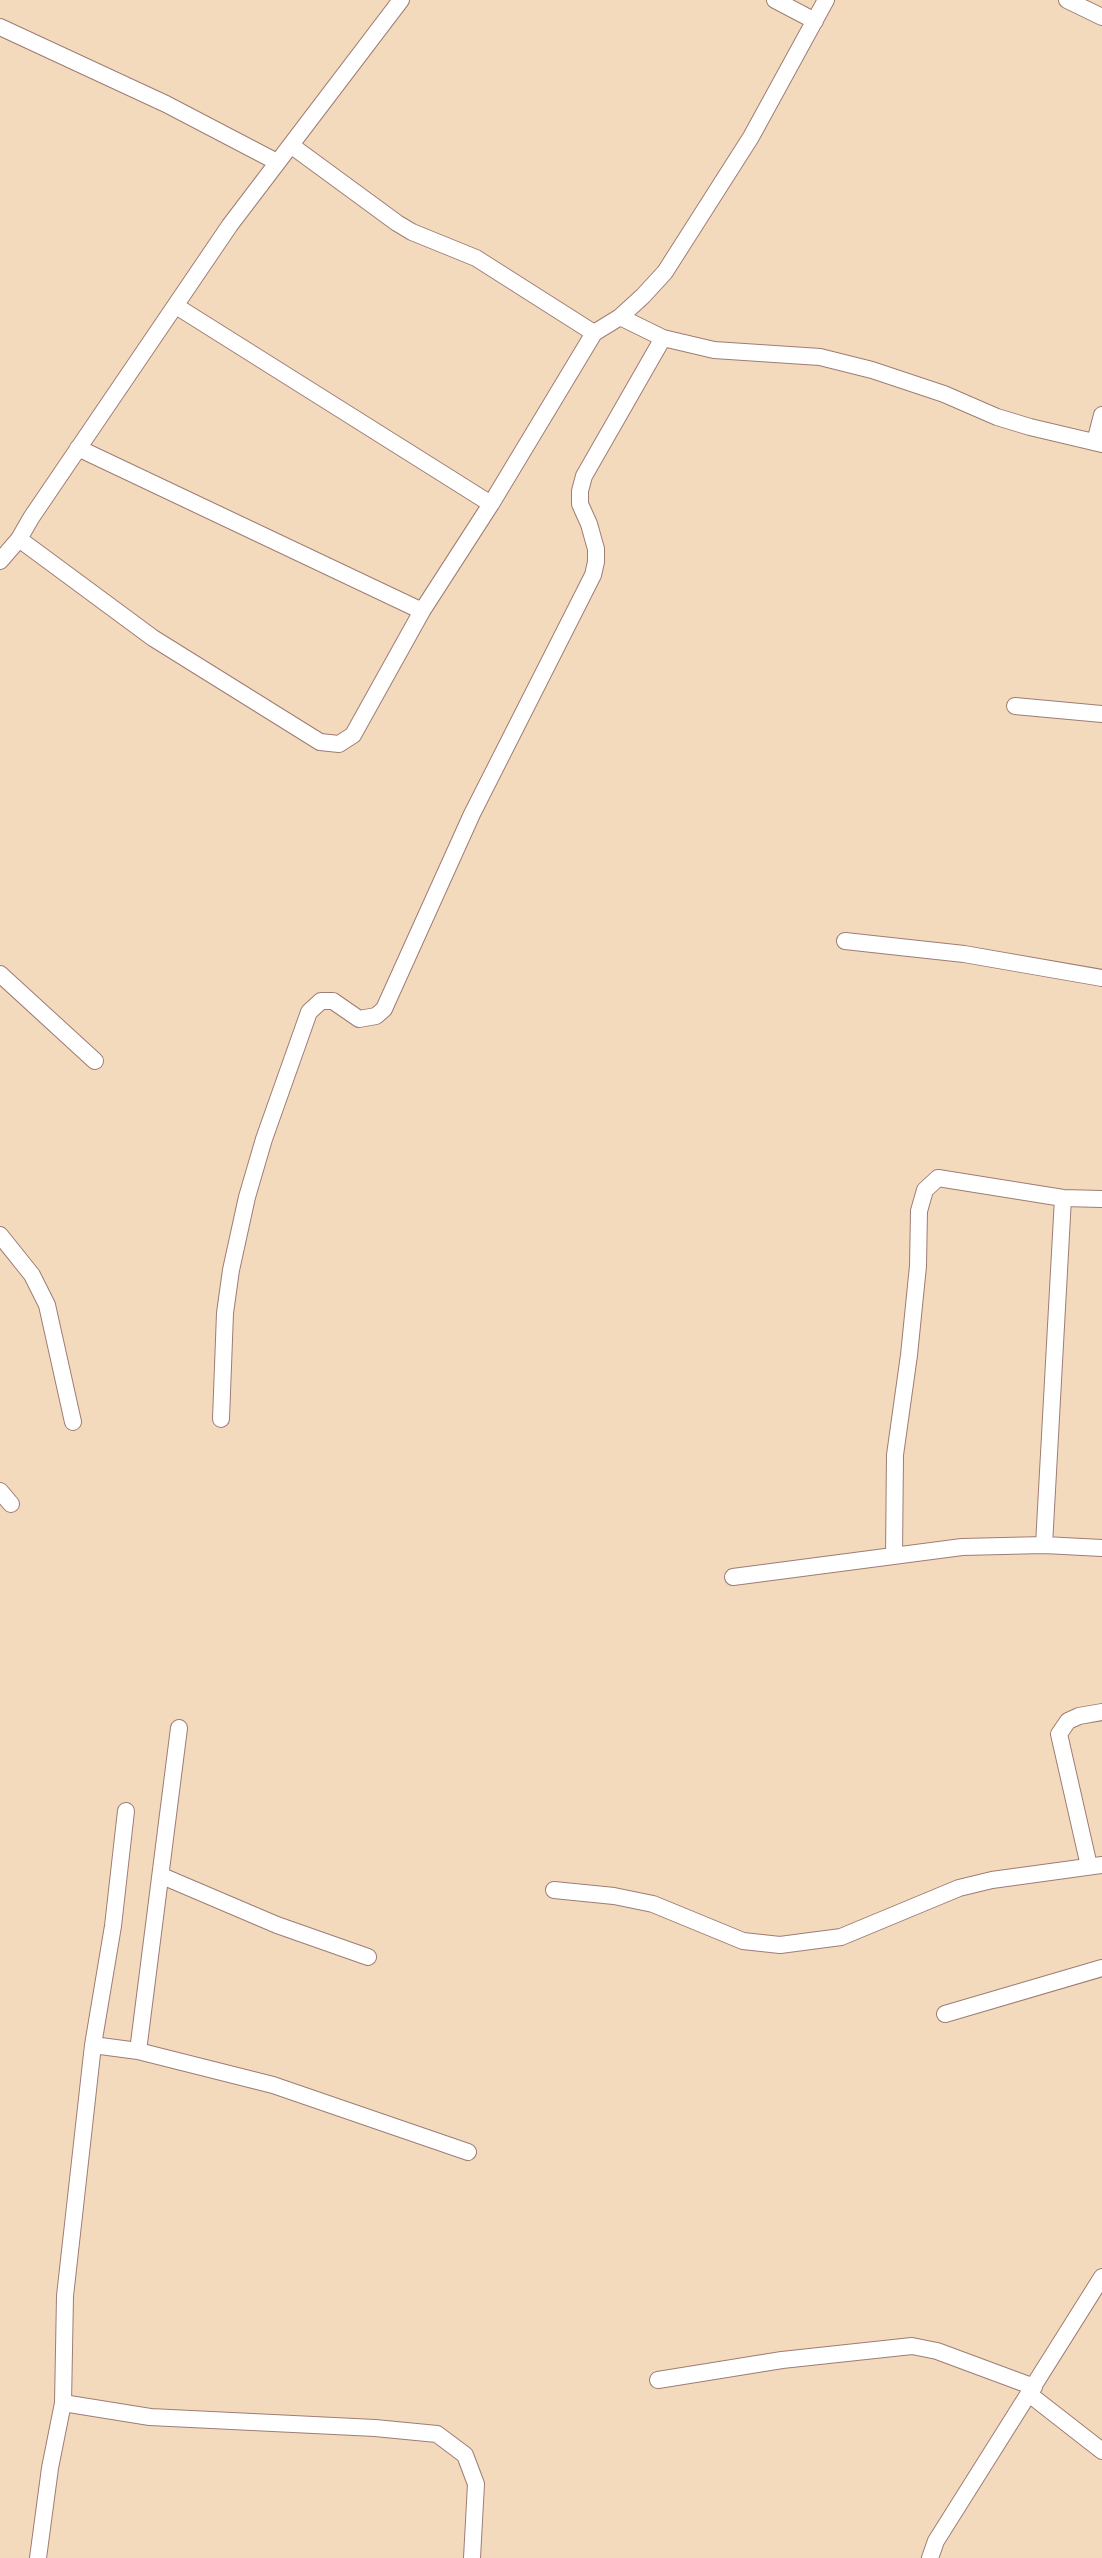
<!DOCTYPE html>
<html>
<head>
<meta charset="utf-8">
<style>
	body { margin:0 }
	canvas { display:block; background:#f4dabd }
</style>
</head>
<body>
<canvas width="1102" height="2558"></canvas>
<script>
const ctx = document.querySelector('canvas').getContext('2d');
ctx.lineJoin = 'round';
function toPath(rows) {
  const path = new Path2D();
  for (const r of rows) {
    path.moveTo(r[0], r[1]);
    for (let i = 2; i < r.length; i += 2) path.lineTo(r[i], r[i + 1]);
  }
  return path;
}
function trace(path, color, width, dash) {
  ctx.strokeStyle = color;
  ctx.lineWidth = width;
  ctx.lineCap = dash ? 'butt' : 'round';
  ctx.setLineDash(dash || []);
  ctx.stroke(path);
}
const street = toPath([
	[775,0,815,21],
	[1067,0,1102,17],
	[0,27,166,104,277,162],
	[292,146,397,223,412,232,476,258,594,333],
	[176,306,491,504],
	[620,317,663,338,714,350,820,357,872,370,944,394,997,417,1030,427,1102,444],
	[1095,442,1102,415],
	[78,448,422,611],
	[19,539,153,638,320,742,339,744,353,735,422,611,491,504,594,333,620,317,643,296,665,272,751,137,826,0],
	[0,561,19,539,31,518,230,225,401,0],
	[1015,706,1102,714],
	[845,941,964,954,1102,978],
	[0,974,95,1061],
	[0,1235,32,1275,47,1305,73,1422],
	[221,1419,225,1313,231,1270,247,1197,264,1139,309,1012,321,1001,333,1001,359,1019,376,1016,384,1009,472,814,593,575,596,562,596,549,589,524,580,504,580,491,584,476,663,338],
	[0,1491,11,1504],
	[1044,1545,1063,1198],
	[894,1555,895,1455,909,1355,918,1266,919,1211,925,1190,938,1178,1063,1198,1102,1199],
	[733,1577,962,1547,1044,1545,1102,1548],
	[1089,1866,1059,1734,1068,1721,1079,1716,1102,1712],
	[162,1876,277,1925,368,1957],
	[554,1890,614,1896,653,1904,743,1941,780,1945,841,1937,959,1888,992,1880,1102,1865],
	[945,2014,1102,1968],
	[93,2045,138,2051,273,2085,468,2152],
	[138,2051,179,1728],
	[658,2380,782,2360,912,2346,937,2351,1034,2387],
	[1029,2394,1102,2451],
	[63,2403,150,2417,375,2428,437,2434,465,2455,476,2484,472,2558],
	[38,2558,50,2468,63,2403,65,2296,93,2045,113,1926,126,1811],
	[930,2558,936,2541,1102,2277]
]);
trace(street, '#9f7c74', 18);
trace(street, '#fff', 16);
</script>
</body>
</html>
